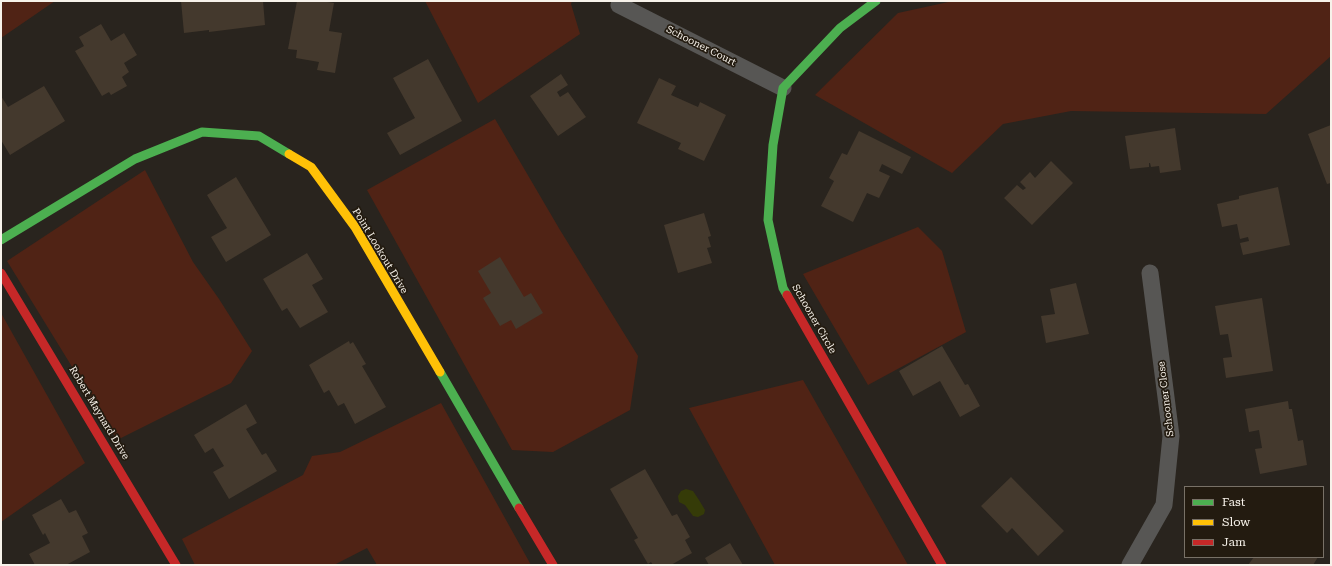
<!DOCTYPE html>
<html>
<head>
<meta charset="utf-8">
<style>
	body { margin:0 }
	#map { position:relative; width:1332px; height:566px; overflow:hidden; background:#29241e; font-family:"Roboto Serif",serif }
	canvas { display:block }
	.frame { position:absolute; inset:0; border:2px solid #f7f2ea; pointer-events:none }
	.legend { position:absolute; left:1184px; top:486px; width:140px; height:72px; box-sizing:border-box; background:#231b10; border:1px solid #787167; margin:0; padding:5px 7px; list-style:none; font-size:12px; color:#f7f2ea }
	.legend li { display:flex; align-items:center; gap:8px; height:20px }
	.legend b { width:20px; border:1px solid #787167 }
</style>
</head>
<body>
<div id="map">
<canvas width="1332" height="566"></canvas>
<div class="frame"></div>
<ul class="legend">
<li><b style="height:5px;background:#4caf50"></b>Fast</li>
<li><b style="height:5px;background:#ffc107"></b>Slow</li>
<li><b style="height:5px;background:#c62828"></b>Jam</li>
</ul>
</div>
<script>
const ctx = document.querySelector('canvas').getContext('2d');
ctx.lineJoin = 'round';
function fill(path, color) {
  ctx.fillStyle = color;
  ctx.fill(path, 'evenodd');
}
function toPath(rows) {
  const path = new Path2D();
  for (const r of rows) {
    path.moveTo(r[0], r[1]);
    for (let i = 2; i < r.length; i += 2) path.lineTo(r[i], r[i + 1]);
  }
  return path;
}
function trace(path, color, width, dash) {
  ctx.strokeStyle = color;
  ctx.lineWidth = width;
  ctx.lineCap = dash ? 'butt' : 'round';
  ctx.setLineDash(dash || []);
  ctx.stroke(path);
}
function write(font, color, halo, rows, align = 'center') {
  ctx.font = font + ' "Roboto Serif",serif';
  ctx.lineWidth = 3.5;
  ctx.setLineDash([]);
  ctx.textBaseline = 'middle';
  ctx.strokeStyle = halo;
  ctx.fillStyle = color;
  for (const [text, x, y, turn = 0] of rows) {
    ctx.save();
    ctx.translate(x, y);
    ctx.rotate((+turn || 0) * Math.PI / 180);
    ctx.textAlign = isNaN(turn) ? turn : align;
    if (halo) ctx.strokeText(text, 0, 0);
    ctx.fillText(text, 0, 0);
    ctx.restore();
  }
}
fill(toPath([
	[1,1,55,1,1,38],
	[425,1,572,1,571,4,580,34,478,103],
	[953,1,1331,1,1331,56,1266,114,1071,111,1003,124,952,173,815,95,898,13],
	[495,119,560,230,638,356,630,410,553,452,512,450,367,190],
	[145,170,193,262,219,299,252,351,231,383,117,440,7,261],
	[918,227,942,251,966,332,868,385,803,274],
	[1,313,85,463,1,522],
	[803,380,908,565,775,565,689,408],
	[441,403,531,565,377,565,367,548,334,565,195,565,182,539,303,475,312,456,340,452]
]), '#502315');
fill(toPath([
	[686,489,693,491,699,500,705,510,704,514,698,517,693,516,685,505,679,502,678,496,681,491]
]), '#353b08');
fill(toPath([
	[181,1,263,1,265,25,209,32,209,30,184,33],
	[297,1,321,1,334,3,329,31,342,33,335,73,317,70,319,62,296,58,297,50,288,49],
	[101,24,111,41,124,33,137,55,124,63,129,72,122,77,127,86,111,95,109,92,102,96,75,51,84,46,79,37],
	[428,59,462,121,400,155,387,133,415,118,393,78],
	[561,74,568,85,557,92,560,97,568,92,586,117,558,136,530,96],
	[659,78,676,86,671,95,698,107,700,102,726,115,704,161,678,149,681,143,637,123],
	[44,86,65,121,10,155,1,140,1,96,8,107],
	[1331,125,1331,183,1327,184,1308,134],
	[1175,128,1181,170,1160,173,1159,166,1151,167,1150,163,1149,163,1149,167,1130,169,1125,136],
	[859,131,911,157,902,174,882,164,879,171,890,176,879,198,867,193,853,222,821,206,834,181,829,178,842,153,847,155],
	[1051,161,1073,183,1032,225,1004,198,1017,185,1023,190,1026,188,1020,182,1030,172,1035,178],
	[236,177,271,235,226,262,211,237,227,228,207,195],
	[1278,187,1290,245,1243,255,1240,243,1249,241,1248,237,1240,239,1237,224,1222,227,1217,204,1239,199,1239,196],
	[704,213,711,236,708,237,711,247,707,248,712,263,678,273,664,225],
	[307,253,323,279,312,285,328,312,300,328,287,308,282,311,263,279],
	[500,257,524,297,531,293,543,313,516,329,511,320,500,326,483,298,491,293,478,271],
	[1076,283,1089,334,1046,343,1041,316,1055,314,1050,289],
	[1262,298,1273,371,1226,378,1223,358,1232,357,1228,334,1220,335,1215,306],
	[349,341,350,344,353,342,366,364,362,366,386,407,355,424,344,403,338,406,329,390,324,393,309,365],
	[942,346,965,385,968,384,980,406,960,417,940,381,913,396,899,371],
	[1288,401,1289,409,1292,409,1298,441,1303,440,1307,465,1260,474,1255,449,1262,448,1259,430,1249,432,1245,409],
	[246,404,257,423,246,429,262,455,266,453,277,471,229,499,213,472,224,466,213,448,205,453,194,435],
	[645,469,672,516,677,514,690,537,685,540,692,553,671,565,653,565,651,562,648,564,634,540,638,538,610,489],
	[1011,477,1064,531,1038,556,1012,528,1007,533,981,506],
	[61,499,69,513,76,510,88,533,82,536,90,552,66,565,35,565,29,554,50,543,45,533,43,535,32,515],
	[730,543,743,565,709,565,705,558],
	[1254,557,1318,557,1313,565,1248,565]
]), '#44392d');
trace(toPath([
	[619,5,783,88],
	[1130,565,1164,505,1171,436,1150,273]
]), '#575654', 17);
trace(toPath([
	[1,240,135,159,202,132,259,136,289,154],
	[787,295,783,288,768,220,773,145,783,88,840,28,876,1],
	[440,372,519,508]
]), '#4caf50', 9);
trace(toPath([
	[289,154,311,167,355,227,440,372]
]), '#ffc107', 9);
trace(toPath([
	[1,273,176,565],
	[787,295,942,565],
	[519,508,553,565]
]), '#c62828', 9);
write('10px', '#f7f2ea', '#231b10', [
	["Schooner Court",701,46,27],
	["Point Lookout Drive",380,251,59],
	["Schooner Circle",814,319,60],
	["Schooner Close",1166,399,-97],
	["Robert Maynard Drive",99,413,59]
]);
</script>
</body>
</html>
